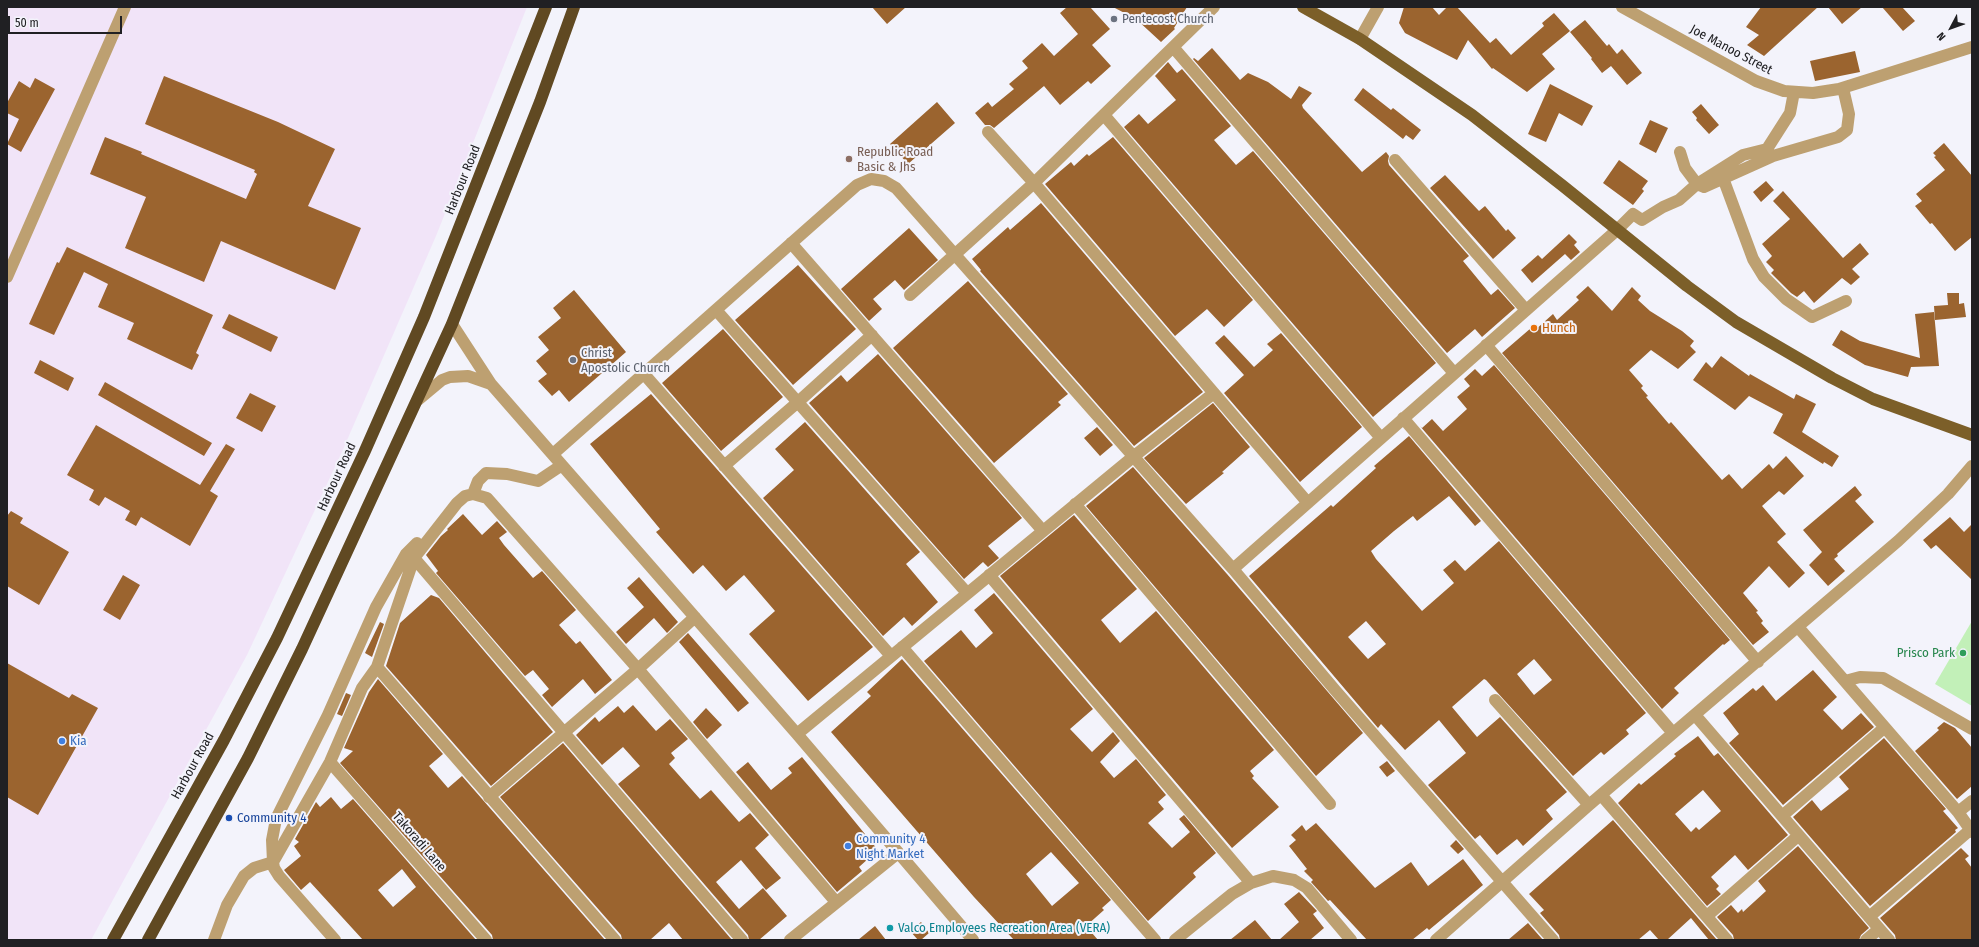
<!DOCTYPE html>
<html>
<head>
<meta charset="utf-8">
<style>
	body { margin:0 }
	#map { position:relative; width:1979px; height:947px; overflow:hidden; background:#f3f3fb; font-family:"Fira Sans Condensed",sans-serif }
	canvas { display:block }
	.frame { position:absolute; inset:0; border:8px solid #202023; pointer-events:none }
	.north { position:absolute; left:1931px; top:8px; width:40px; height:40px; -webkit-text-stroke:3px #f3f3fb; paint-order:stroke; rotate:229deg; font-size:11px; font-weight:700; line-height:16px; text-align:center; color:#202023 }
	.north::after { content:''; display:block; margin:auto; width:14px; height:18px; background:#202023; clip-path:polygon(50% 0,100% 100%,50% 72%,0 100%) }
	.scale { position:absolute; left:8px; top:16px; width:114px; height:18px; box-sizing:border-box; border:2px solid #202023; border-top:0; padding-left:5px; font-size:12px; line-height:14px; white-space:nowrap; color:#202023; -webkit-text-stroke:3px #f3f3fb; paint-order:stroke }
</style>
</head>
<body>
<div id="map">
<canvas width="1979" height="947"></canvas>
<div class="frame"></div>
<div class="north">N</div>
<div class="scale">50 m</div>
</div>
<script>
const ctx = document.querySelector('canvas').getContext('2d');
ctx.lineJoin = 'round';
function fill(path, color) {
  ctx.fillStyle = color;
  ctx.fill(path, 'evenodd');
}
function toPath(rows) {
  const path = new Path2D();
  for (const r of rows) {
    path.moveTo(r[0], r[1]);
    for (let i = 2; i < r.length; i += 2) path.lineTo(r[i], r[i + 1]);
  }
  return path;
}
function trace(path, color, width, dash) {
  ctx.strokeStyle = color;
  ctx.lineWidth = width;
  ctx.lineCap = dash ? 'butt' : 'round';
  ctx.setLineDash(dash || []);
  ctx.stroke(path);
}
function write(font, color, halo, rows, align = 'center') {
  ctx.font = font + ' "Fira Sans Condensed",sans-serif';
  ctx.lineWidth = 4;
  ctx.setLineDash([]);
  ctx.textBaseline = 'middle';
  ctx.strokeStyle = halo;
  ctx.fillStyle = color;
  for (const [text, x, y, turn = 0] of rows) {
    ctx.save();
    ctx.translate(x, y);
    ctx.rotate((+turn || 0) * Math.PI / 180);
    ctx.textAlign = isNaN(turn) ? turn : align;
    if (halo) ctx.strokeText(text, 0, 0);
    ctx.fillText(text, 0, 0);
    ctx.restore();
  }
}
fill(toPath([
	[7,7,527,7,436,236,341,454,247,655,91,940,7,940]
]), '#f1e4f8');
fill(toPath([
	[1972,621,1972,706,1935,684]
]), '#c2f0b8');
fill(toPath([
	[872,7,906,7,887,24],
	[1067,7,1090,7,1110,29,1092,45,1111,66,1091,84,1088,81,1060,105,1044,86,994,128,990,125,985,125,975,113,988,102,992,107,1014,89,1009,84,1028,68,1022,61,1042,43,1054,56,1078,34,1060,13],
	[1113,7,1187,7,1174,28,1175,29,1161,42,1136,19],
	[1404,7,1432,7,1439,15,1447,7,1457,7,1490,43,1496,38,1511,55,1544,26,1542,23,1554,13,1570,31,1542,54,1555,69,1527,92,1493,68,1492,69,1468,40,1457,60,1405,33,1399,23],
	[1761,7,1818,7,1764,56,1747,45,1759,35,1746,27],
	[1828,7,1862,7,1842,24],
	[1882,7,1902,7,1915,21,1903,31],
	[1585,20,1607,46,1609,44,1617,54,1622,49,1642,73,1627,85,1611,66,1602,73,1591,59,1592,58,1570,32],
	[1212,48,1240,80,1248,73,1268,82,1291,99,1299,86,1312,93,1302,105,1303,108,1362,172,1386,152,1389,156,1388,161,1389,165,1469,256,1463,261,1491,295,1498,289,1515,308,1482,337,1475,329,1447,353,1193,59,1194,58,1198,61],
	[1855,51,1860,72,1815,81,1810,61],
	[1168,62,1177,73,1182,69,1231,126,1214,140,1236,165,1253,151,1436,363,1373,417,1124,127,1139,114,1148,124,1176,100,1155,76],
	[164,76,278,122,335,149,308,206,361,228,335,290,221,241,204,282,125,248,146,197,90,174,105,137,142,152,141,154,246,199,257,174,254,172,255,170,145,124],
	[35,78,55,89,21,152,7,144,19,119,7,113,7,103,19,81,30,88],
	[1550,84,1593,106,1582,126,1559,113,1546,142,1528,134],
	[1363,88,1391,110,1393,108,1421,130,1413,140,1406,135,1403,139,1354,100],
	[937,102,955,123,908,164,890,144],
	[1701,104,1719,125,1709,134,1696,120,1697,118,1692,112],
	[1650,120,1668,128,1656,153,1639,144],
	[1113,137,1253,300,1224,327,1207,309,1175,336,1045,184,1071,162,1074,166,1087,154,1089,156],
	[1944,143,1972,176,1972,237,1955,251,1932,223,1930,224,1915,206,1922,201,1916,194,1945,170,1934,157,1936,156,1933,153],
	[1619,160,1648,181,1642,189,1644,191,1633,205,1603,183],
	[1445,175,1479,211,1485,206,1506,231,1508,229,1516,238,1493,259,1430,188],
	[1766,181,1774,190,1761,202,1753,192],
	[1783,191,1843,258,1860,243,1869,254,1852,269,1860,277,1851,285,1842,278,1814,303,1804,291,1797,297,1791,293,1771,273,1774,270,1766,262,1772,256,1762,244,1790,219,1773,201],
	[1041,203,1203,392,1134,446,980,271,981,270,972,259,1008,227,1010,230],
	[909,228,938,260,904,290,895,280,873,299,882,309,869,321,841,289],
	[1569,234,1577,242,1574,245,1580,252,1571,260,1565,254,1532,283,1521,270,1538,255,1542,259],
	[67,247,213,315,196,353,199,355,192,370,127,339,134,323,98,307,108,284,84,272,54,335,29,324,57,262,59,263],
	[798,265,856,329,793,385,735,320],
	[968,281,1068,394,1058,402,1061,405,994,463,893,348],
	[1588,286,1612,311,1632,287,1641,296,1638,300,1650,311,1682,331,1694,341,1690,346,1696,352,1678,369,1651,350,1629,370,1643,386,1641,388,1648,396,1646,397,1669,424,1671,422,1722,480,1729,474,1742,489,1769,464,1773,469,1786,456,1804,476,1784,495,1779,491,1762,506,1786,534,1777,542,1805,573,1789,588,1769,566,1743,593,1758,611,1756,612,1763,621,1761,623,1769,632,1753,645,1502,353,1531,328,1534,331,1553,314,1557,320,1579,300,1576,297],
	[574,290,626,352,569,402,559,390,552,396,538,381,547,374,536,361,549,350,538,337,561,318,553,308],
	[1947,293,1959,293,1959,304,1964,303,1966,317,1935,320,1934,306,1948,305],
	[1934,312,1939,366,1911,367,1908,377,1865,365,1832,345,1841,330,1860,341,1920,358,1915,314],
	[229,314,278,337,271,352,222,328],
	[723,329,783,397,721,451,662,383],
	[1281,333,1362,427,1300,482,1224,393,1244,375,1215,343,1224,335,1254,367,1273,350,1267,344],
	[878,354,1022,518,988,546,999,558,988,567,983,562,964,579,809,403,841,375,847,382],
	[1721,356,1749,376,1750,374,1794,399,1796,394,1816,404,1802,432,1839,456,1832,467,1824,462,1823,464,1773,433,1783,414,1749,396,1735,410,1693,380,1706,362,1712,368],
	[40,360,74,378,68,391,34,373],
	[1494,365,1730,640,1724,645,1723,644,1674,688,1679,693,1662,709,1420,426,1422,428,1432,419,1443,431,1467,409,1457,397,1470,386,1464,379,1475,369,1482,376],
	[105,382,212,443,204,456,98,395],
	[250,393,276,406,262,432,236,418],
	[651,394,873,647,808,701,749,634,775,611,744,575,726,591,703,565,693,574,656,532,660,529,590,444],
	[1213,403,1250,447,1222,472,1224,473,1186,504,1144,458],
	[805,422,920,552,906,564,938,602,912,626,904,617,883,636,763,498,794,470,775,449],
	[96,425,200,485,226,444,235,449,210,491,218,496,190,546,141,517,136,526,125,520,130,511,105,497,99,506,89,500,94,490,67,475],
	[1097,427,1113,445,1100,456,1084,438],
	[1409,436,1481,521,1475,526,1449,496,1417,521,1413,516,1394,531,1371,551,1376,559,1422,611,1454,583,1443,570,1455,560,1465,571,1499,541,1646,713,1626,730,1629,734,1604,755,1601,752,1573,776,1486,680,1484,679,1452,707,1477,737,1500,717,1567,792,1546,810,1553,819,1523,846,1517,839,1497,855,1480,835,1475,839,1428,785,1466,753,1439,720,1405,750,1381,724,1378,728,1249,576,1331,505,1333,507,1376,468,1374,466],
	[1366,621,1386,644,1368,659,1348,637],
	[1534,659,1552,680,1534,695,1517,674],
	[1133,467,1227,574,1363,733,1316,776,1086,506],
	[1855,486,1862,495,1855,501,1874,522,1837,554,1838,556,1834,559,1845,571,1828,586,1809,565,1822,552,1803,530],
	[11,511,23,518,20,523,69,552,39,605,7,586,7,516],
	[463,514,482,535,497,521,507,532,499,538,504,545,533,578,542,571,576,610,559,625,576,644,580,641,612,680,595,694,583,679,552,707,542,695,549,689,533,670,525,676,436,573,438,571,426,555,441,536,448,530,447,529],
	[1074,515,1137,589,1101,620,1120,643,1156,611,1274,750,1250,771,1254,776,1252,778,1279,807,1232,848,1000,576],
	[1950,517,1964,532,1972,524,1972,580,1936,545,1931,549,1923,540],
	[123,575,140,585,120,620,103,610],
	[639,577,678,622,667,633,654,618,626,644,616,632,644,607,627,588],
	[994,593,1093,709,1070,729,1092,752,1113,732,1120,741,1100,762,1114,778,1136,759,1166,795,1158,802,1164,809,1148,823,1172,848,1190,832,1179,819,1184,815,1216,853,1193,873,1196,877,1148,921,924,661,961,630,976,648,993,633,974,610],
	[431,595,439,598,553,732,491,786,386,666,400,623],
	[380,622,384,624,372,657,365,653],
	[688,633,749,703,738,712,679,642],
	[902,659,1111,900,1102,908,1104,910,1086,926,1098,940,1014,940,974,897,831,732,871,696,867,692],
	[1051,852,1079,883,1052,906,1026,874],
	[7,663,69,698,72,694,98,708,38,815,7,797],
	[1813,670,1837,697,1823,710,1842,730,1861,713,1874,727,1783,805,1729,743,1739,734,1723,713,1753,688,1756,691,1763,685,1776,701],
	[378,679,443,754,429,766,448,788,462,776,605,940,493,940,492,935,340,763,353,751,344,748,369,692],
	[346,693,351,695,342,716,337,714],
	[633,705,656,731,670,719,688,739,671,753,675,758,669,764,700,799,711,790,739,822,750,813,769,835,755,848,781,878,766,890,741,860,716,882,739,909,763,888,787,916,759,940,749,940,748,935,618,784,640,766,623,747,602,765,576,735,595,717,599,722,618,706,624,713],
	[706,708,722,725,707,739,693,722],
	[1944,722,1955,728,1972,748,1972,786,1957,799,1915,751,1939,730,1937,728],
	[1698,736,1714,756,1718,753,1788,835,1748,870,1735,855,1711,877,1719,886,1716,889,1721,894,1707,906,1618,803,1639,783,1641,785,1676,756,1674,754],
	[1703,790,1721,811,1699,830,1696,827,1691,832,1675,814],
	[1884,738,1946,809,1943,811,1958,828,1955,830,1956,832,1870,906,1793,817,1812,800,1821,811,1849,789,1839,777],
	[563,743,732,940,683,940,669,923,650,940,622,940,621,935,500,797],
	[802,757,878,850,859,867,862,871,837,892,736,772,748,762,771,790,792,773,788,768],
	[1387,761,1395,771,1387,777,1379,767],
	[331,797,341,809,353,799,476,940,363,940,310,882,301,890,284,870,301,856,294,846,299,842,295,839,316,802,320,807],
	[402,869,416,887,393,907,378,890],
	[1613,820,1717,940,1709,940,1691,918,1667,940,1659,940,1650,930,1638,940,1560,940,1559,935,1540,913,1544,910,1529,894],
	[1316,823,1375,888,1411,862,1428,886,1463,859,1483,885,1429,930,1427,928,1412,940,1367,940,1330,900,1328,901,1311,882,1313,880,1304,871,1307,869,1289,846,1296,840,1291,835,1302,825,1306,831],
	[1456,840,1464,849,1458,854,1450,846],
	[1798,846,1869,928,1861,935,1859,940,1734,940,1733,935,1717,917,1731,905,1738,913,1742,909,1743,912,1766,891,1758,881],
	[1961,848,1969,856,1965,859,1972,868,1972,940,1896,940,1895,935,1880,918],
	[1299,892,1317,911,1313,914,1324,928,1310,940,1279,940,1299,922,1284,904],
	[1255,920,1272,940,1230,940],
	[921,922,929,933,921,940,918,940,910,931],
	[1528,923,1543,940,1508,940],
	[875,926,886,940,858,940]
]), '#9b642f');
trace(toPath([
	[1622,7,1756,81,1784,91,1813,93,1839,89,1972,47],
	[1360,39,1378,7],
	[1173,47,1454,373],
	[1104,115,1381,438],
	[988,132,1034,183,1308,503],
	[1680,152,1685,168,1697,184,1704,187,1773,156,1838,137,1847,130,1849,114,1843,88],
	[1395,160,1526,310],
	[1723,178,1753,259,1764,277,1786,299,1812,317,1846,301],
	[791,243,1043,531],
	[7,277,125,7],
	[910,295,1034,183,1214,7],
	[716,310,967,593],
	[452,324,491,384,797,734,973,940],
	[1486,345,1758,662],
	[644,374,891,656],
	[418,400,442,380,450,377,468,376,491,384],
	[1403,418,1673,733],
	[553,454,857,185,871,179,884,181,896,188,1233,569,1335,690,1553,940],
	[724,466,798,402,872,335],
	[473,494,478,481,486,473,507,474,538,481,562,465],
	[1075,504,1330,804],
	[414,558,742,940],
	[1233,569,1617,230,1633,214,1642,220,1663,207,1679,200,1697,184,1743,155,1767,149,1790,113,1794,92],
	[989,575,1251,883],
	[695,617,638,669,836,902],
	[1798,627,1958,812,1972,832],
	[902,647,1155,940],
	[377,667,414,558,457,503,465,496,473,494,487,498,638,669,489,797],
	[1845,681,1860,677,1883,678,1972,729],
	[1495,700,1589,805],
	[1695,715,1889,940],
	[797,734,1133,457,1214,393],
	[330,762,486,940],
	[1602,796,1727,940],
	[1958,812,1972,801],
	[1782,816,1884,728],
	[1707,916,1798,836],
	[1869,917,1970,830],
	[214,940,227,905,244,876,254,868,273,862,272,840,276,819,328,715,376,607,406,554,417,543],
	[335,940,279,876,274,868,273,862,330,762,362,688,377,667,615,940],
	[790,940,898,853],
	[1175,940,1232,894,1251,883,1273,876,1294,880,1307,888,1351,940],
	[1436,940,1589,805,1898,541,1948,494,1972,466],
	[1866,940,1879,929]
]), '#bda071', 12);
trace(toPath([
	[1303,7,1360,39,1472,115,1563,186,1687,286,1736,322,1832,378,1873,399,1972,435]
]), '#7c5f29', 12);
trace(toPath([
	[113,940,224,740,277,638,364,453,424,317,546,7],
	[148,940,248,758,302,649,452,324,540,102,574,7]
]), '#604922', 12);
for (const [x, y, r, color] of [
	[1114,19,4,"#6b7280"],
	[849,159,4,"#8d6e63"],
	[1534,328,4,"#e8710a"],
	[573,360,4,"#6b7280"],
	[1963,653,4,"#2e9e5b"],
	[62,741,4,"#3f7fe0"],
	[229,818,4,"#1a4fb4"],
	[848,846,4,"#3f7fe0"],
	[890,928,4,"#0f9aa8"]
]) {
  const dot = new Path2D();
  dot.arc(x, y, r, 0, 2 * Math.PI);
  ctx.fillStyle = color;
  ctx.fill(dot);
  trace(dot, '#f3f3fb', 1.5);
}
write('13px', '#5b616d', '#f3f3fb', [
	["Pentecost Church",1122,19],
	["Christ",581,353],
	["Apostolic Church",581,368]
], 'left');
write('13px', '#202023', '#f3f3fb', [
	["Joe Manoo Street",1731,50,28],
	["Harbour Road",463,180,-68],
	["Harbour Road",337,477,-65],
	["Harbour Road",193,766,-61],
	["Takoradi Lane",419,842,49]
]);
write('13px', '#785e54', '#f3f3fb', [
	["Republic Road",857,152],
	["Basic & Jhs",857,167]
], 'left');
write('13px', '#c56008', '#f3f3fb', [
	["Hunch",1542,328]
], 'left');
write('13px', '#27864d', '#f3f3fb', [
	["Prisco Park",1955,653]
], 'right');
write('13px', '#366cbe', '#f3f3fb', [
	["Kia",70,741],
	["Community 4",856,839],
	["Night Market",856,854]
], 'left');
write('13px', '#164399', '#f3f3fb', [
	["Community 4",237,818]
], 'left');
write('13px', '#0d838f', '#f3f3fb', [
	["Valco Employees Recreation Area (VERA)",898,928]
], 'left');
</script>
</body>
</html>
